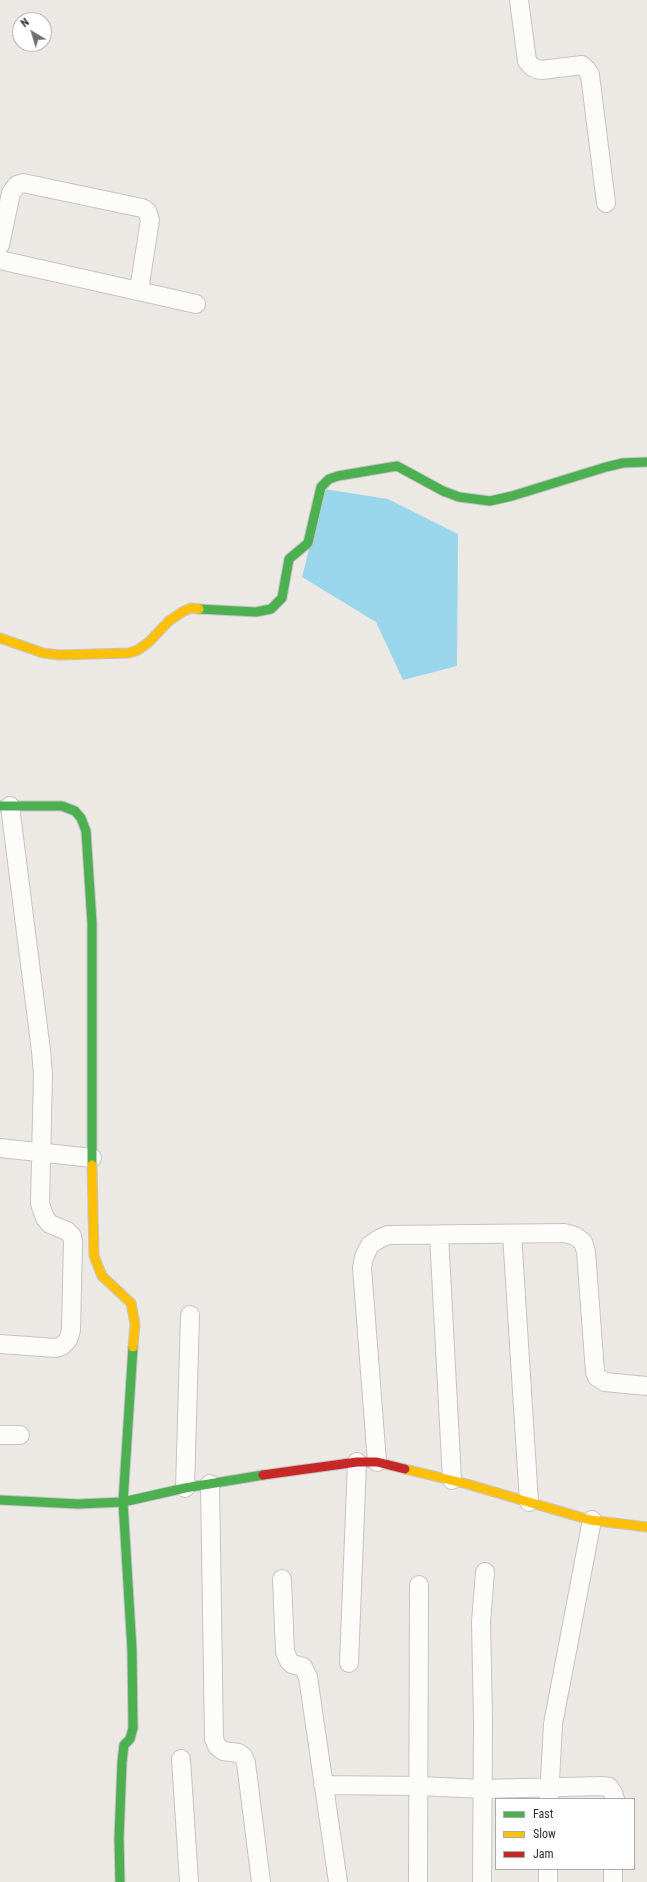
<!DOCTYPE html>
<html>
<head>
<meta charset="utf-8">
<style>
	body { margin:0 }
	#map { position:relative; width:647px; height:1882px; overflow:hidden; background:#ece8e4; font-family:"Roboto Condensed",sans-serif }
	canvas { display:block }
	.legend { position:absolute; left:495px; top:1798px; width:140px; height:72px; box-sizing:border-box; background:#fff; border:1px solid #ababab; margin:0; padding:5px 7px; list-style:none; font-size:12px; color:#2e2e2e }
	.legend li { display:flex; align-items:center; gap:8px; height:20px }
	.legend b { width:20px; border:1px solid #ababab }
	.north { position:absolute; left:12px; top:12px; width:40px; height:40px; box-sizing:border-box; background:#fff; border:1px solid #ababab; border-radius:50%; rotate:322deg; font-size:11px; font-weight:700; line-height:16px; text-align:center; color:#2e2e2e }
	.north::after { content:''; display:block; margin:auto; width:14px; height:18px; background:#706f6e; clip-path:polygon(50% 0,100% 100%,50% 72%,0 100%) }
</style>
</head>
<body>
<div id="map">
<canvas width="647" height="1882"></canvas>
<ul class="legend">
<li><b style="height:5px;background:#4caf50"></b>Fast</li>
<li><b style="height:5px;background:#ffc107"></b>Slow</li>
<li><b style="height:5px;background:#c62828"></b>Jam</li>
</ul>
<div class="north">N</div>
</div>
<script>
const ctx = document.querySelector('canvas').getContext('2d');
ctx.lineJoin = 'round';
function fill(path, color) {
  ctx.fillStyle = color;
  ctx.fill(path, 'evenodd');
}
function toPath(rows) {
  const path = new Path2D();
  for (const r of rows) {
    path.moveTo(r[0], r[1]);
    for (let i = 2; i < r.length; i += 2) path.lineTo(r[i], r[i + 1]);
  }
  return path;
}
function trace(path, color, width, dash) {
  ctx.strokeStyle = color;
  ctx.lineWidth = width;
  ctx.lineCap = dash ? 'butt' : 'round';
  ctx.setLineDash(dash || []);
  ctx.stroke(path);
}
fill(toPath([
	[324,489,388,499,458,534,457,666,403,680,376,622,302,577]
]), '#99d6ec');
const street = toPath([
	[519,0,527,61,531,66,536,69,542,70,582,65,587,70,590,75,606,203],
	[0,245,11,193,17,185,23,183,142,208,147,211,150,220,139,290],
	[0,260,196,304],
	[0,1148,92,1158],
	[512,1234,529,1502],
	[439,1235,452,1480],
	[0,1344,56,1348,62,1346,68,1340,71,1330,73,1242,72,1236,67,1231,50,1224,45,1218,40,1204,43,1074,41,1051,10,806],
	[0,1435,20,1435],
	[377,1462,362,1268,364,1257,370,1245,379,1239,388,1235,565,1233,575,1236,583,1242,586,1252,595,1372,597,1377,605,1382,647,1386],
	[210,1484,214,1739,217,1746,223,1751,238,1753,243,1756,246,1763,261,1882],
	[185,1488,190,1315],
	[282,1579,285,1652,289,1661,292,1664,303,1667,308,1677,338,1882],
	[349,1663,357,1462],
	[181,1759,189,1882],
	[323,1785,419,1786,483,1789,602,1786,609,1787,613,1793,615,1799],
	[549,1799,553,1724,592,1520],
	[418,1882,419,1585],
	[482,1882,483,1721,481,1622,485,1572],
	[548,1882,548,1869],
	[613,1882,613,1869]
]);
const fast = toPath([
	[199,609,256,612,271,609,282,598,289,559,308,543,321,487,329,479,338,476,397,466,443,491,459,497,490,501,512,496,606,467,623,463,647,462],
	[0,806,62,806,75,811,81,818,86,831,92,923,92,1165],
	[0,1500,78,1504,123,1502,185,1488,263,1475],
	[120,1882,119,1838,122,1762,124,1745,130,1739,133,1728,132,1650,123,1502,133,1347]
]);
const slow = toPath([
	[0,638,43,653,59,655,129,653,138,650,149,642,169,621,182,612,191,608,199,609],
	[92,1165,94,1256,102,1276,131,1303,135,1324,133,1347],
	[405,1469,467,1484,590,1520,647,1527]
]);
const jam = toPath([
	[263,1475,357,1462,377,1462,405,1469]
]);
trace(street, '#c5c4c5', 20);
trace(fast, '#c5c4c5', 11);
trace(slow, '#c5c4c5', 11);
trace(jam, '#c5c4c5', 11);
trace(street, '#fcfcfb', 18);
trace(fast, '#4caf50', 9);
trace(slow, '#ffc107', 9);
trace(jam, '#c62828', 9);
</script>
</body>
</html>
